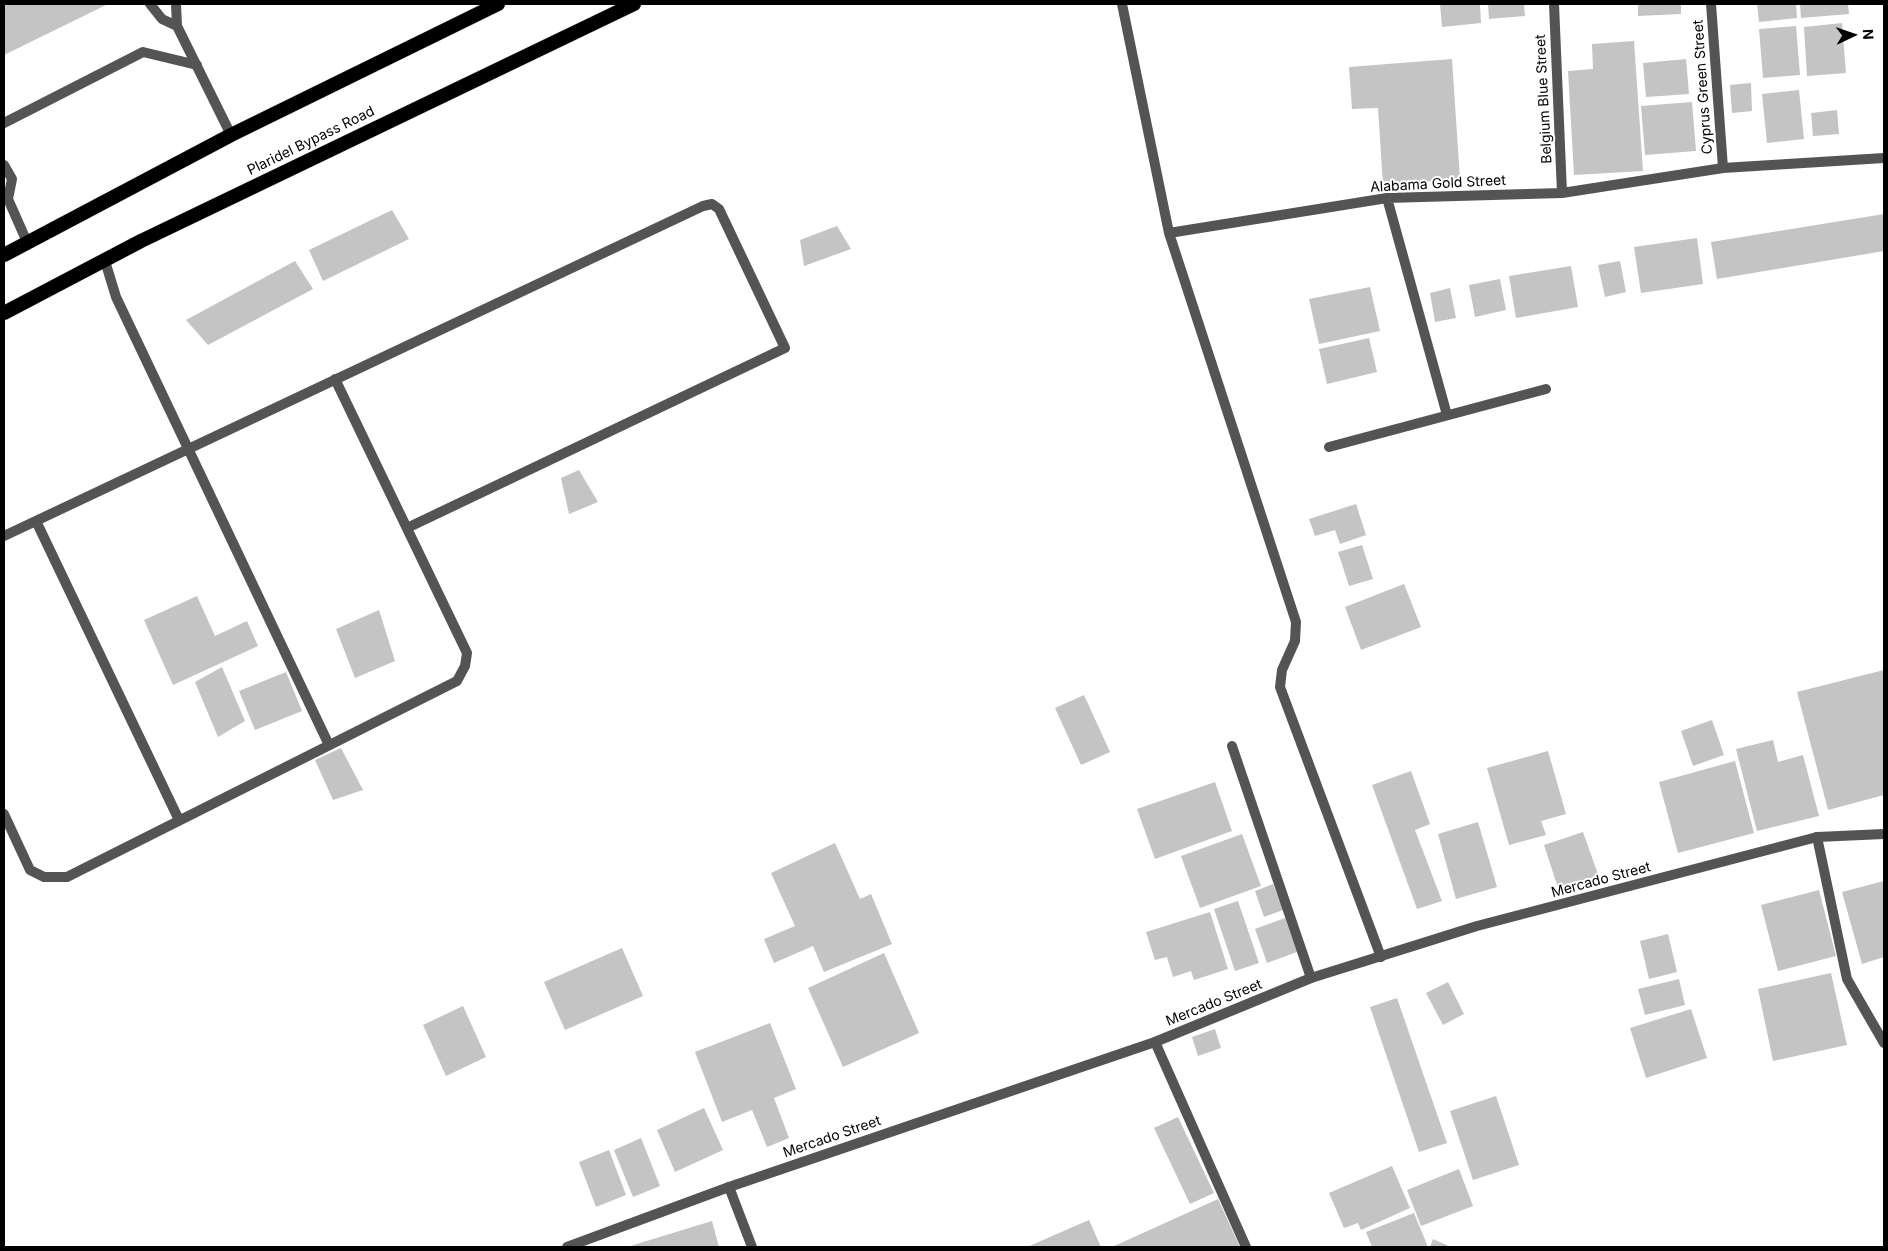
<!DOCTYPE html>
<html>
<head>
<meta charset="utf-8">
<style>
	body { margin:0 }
	#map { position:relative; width:1888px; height:1251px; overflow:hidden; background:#fff; font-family:Inter,sans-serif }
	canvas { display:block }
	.frame { position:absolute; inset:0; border:5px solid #000; pointer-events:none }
	.north { position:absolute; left:1828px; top:10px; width:50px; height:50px; -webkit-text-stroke:4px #fff; paint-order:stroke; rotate:87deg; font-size:14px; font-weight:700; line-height:20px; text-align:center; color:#000 }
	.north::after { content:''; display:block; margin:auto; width:18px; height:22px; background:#000; clip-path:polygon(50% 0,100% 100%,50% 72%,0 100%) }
</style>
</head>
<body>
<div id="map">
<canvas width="1888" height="1251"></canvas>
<div class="frame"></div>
<div class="north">N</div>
</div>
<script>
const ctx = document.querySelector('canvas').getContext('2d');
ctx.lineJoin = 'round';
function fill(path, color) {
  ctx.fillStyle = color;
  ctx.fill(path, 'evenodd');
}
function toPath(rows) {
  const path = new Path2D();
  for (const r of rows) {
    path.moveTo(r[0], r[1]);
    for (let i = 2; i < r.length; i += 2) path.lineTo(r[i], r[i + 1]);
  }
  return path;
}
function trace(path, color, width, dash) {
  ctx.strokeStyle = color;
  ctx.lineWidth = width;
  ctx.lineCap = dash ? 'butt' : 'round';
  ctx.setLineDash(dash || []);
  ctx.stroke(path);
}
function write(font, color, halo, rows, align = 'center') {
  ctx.font = font + ' Inter,sans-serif';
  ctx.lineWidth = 4;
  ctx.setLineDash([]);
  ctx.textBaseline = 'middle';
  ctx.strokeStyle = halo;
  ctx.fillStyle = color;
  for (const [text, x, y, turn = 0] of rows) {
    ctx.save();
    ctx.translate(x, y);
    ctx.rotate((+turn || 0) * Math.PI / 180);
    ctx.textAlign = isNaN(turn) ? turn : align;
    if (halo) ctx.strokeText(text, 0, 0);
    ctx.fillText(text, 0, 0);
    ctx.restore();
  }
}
fill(toPath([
	[4,4,108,4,4,55],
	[1440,4,1480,4,1481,23,1442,27],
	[1488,4,1524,4,1525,16,1489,19],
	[1638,4,1681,4,1681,14,1638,16],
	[1757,4,1796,4,1797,18,1759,22],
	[1800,4,1848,4,1849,14,1801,18],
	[1842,23,1846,73,1807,76,1804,27],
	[1796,26,1800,75,1763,78,1759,29],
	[1634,41,1643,171,1574,175,1568,71,1593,69,1592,44],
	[1452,59,1460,179,1383,185,1378,108,1352,109,1349,67],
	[1686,59,1689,94,1646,97,1643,63],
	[1751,83,1752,111,1732,113,1730,85],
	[1799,90,1804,139,1767,143,1762,94],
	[1692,102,1696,151,1645,155,1641,106],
	[1837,110,1839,134,1813,136,1811,113],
	[392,210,409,239,323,281,309,250],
	[1884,214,1884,251,1717,279,1711,242],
	[837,226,851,249,804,266,800,240],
	[1697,238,1703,284,1641,293,1634,247],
	[295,261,313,289,208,345,186,320],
	[1620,261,1626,292,1605,297,1598,265],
	[1571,266,1578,307,1516,318,1509,276],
	[1500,279,1506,310,1475,317,1469,285],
	[1370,287,1380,331,1319,344,1309,299],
	[1450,288,1456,318,1435,322,1430,293],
	[1369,338,1377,372,1327,384,1319,349],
	[579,470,598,502,569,514,561,478],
	[1356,504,1366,535,1340,544,1335,530,1315,536,1309,519],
	[1362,545,1373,579,1349,586,1338,552],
	[1404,584,1421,627,1361,650,1345,607],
	[197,596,215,636,247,621,258,646,173,685,144,620],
	[379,610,395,661,355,678,336,629],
	[222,667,245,721,218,737,195,682],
	[1884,670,1884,795,1828,810,1797,692],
	[286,672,302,711,255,730,239,691],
	[1084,695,1110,752,1081,765,1055,708],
	[1712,720,1724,755,1693,766,1681,731],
	[1773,740,1778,762,1803,755,1819,816,1757,831,1736,749],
	[341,748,363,790,333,800,315,760],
	[1548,751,1566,814,1541,821,1546,835,1509,845,1487,768],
	[1735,761,1754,833,1678,853,1659,782],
	[1411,771,1430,824,1415,830,1442,901,1417,909,1372,785],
	[1215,782,1232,831,1155,859,1137,809],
	[1478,822,1497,887,1456,899,1438,834],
	[1583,832,1600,880,1560,894,1544,845],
	[1242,834,1261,886,1200,908,1181,856],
	[835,843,860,899,871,894,892,944,824,972,813,946,774,963,764,939,795,926,771,873],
	[1884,881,1884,957,1862,964,1842,892],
	[1273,884,1283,910,1264,917,1255,891],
	[1819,890,1836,956,1778,971,1761,905],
	[1238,901,1259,963,1235,971,1214,909],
	[1210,912,1228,969,1194,980,1191,971,1173,977,1167,957,1155,960,1146,932],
	[1285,918,1297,952,1267,963,1255,929],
	[1668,934,1677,972,1649,979,1640,941],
	[622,948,643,996,565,1030,544,982],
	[884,953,919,1033,843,1067,808,988],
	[1831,973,1847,1045,1773,1061,1758,989],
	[1679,979,1685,1005,1645,1015,1638,989],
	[1448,982,1464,1014,1443,1025,1426,993],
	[1397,998,1447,1143,1419,1152,1370,1007],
	[463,1006,486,1057,446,1076,423,1025],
	[1691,1009,1707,1058,1646,1078,1630,1028],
	[770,1023,796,1089,774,1098,789,1138,767,1147,752,1110,722,1122,695,1052],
	[1215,1029,1221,1048,1198,1056,1192,1037],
	[1496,1096,1519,1165,1473,1180,1450,1111],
	[704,1108,723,1150,675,1172,657,1130],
	[1178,1117,1214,1193,1190,1204,1154,1128],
	[641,1138,660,1186,633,1197,614,1150],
	[609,1150,626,1195,596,1207,579,1162],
	[1392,1166,1410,1208,1361,1230,1358,1223,1344,1228,1329,1193],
	[1459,1169,1473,1206,1421,1226,1407,1190],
	[1218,1199,1240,1247,1112,1247],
	[1414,1213,1428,1247,1372,1247,1366,1232],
	[1089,1220,1101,1247,1027,1247],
	[712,1221,719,1247,627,1247],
	[1433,1239,1451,1247,1430,1247]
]), '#c4c4c4');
const trunk = toPath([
	[4,255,231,135,498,4],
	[4,313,141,241,634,4]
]);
trace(trunk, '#dbdbdb', 15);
trace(toPath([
	[150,4,162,19,177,26],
	[176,4,177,26,231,135],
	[4,123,143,52,197,65],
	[4,165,12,179,8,199],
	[4,198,8,199,27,242],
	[1817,837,1847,979,1884,1043]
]), '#545454', 10);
trace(toPath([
	[1122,4,1169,233,1387,198,1562,193,1723,168,1884,158],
	[1554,4,1562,193],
	[1711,4,1723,168],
	[1387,198,1447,415],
	[1169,233,1296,622,1295,641,1282,670,1280,687,1381,957],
	[105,261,116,297,329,745],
	[1329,447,1546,389],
	[36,521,179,820],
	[4,536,703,206,712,204,719,209,785,348,407,528],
	[1232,746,1311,978],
	[4,814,30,870,44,877,67,877,457,681,465,666,467,653,335,379],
	[1155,1042,1246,1247],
	[729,1187,752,1247]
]), '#545454', 10);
trace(toPath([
	[567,1247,729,1187,1155,1042,1311,978,1477,926,1817,837,1884,834]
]), '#545454', 10);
trace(trunk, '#000', 14);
write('14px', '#000', '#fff', [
	["Cyprus Green Street",1703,87,-94],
	["Belgium Blue Street",1544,99,-93],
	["Plaridel Bypass Road",311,141,-26],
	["Alabama Gold Street",1438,184,-3],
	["Mercado Street",1601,880,-15],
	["Mercado Street",1214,1003,-22],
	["Mercado Street",832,1137,-19]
]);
</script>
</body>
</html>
